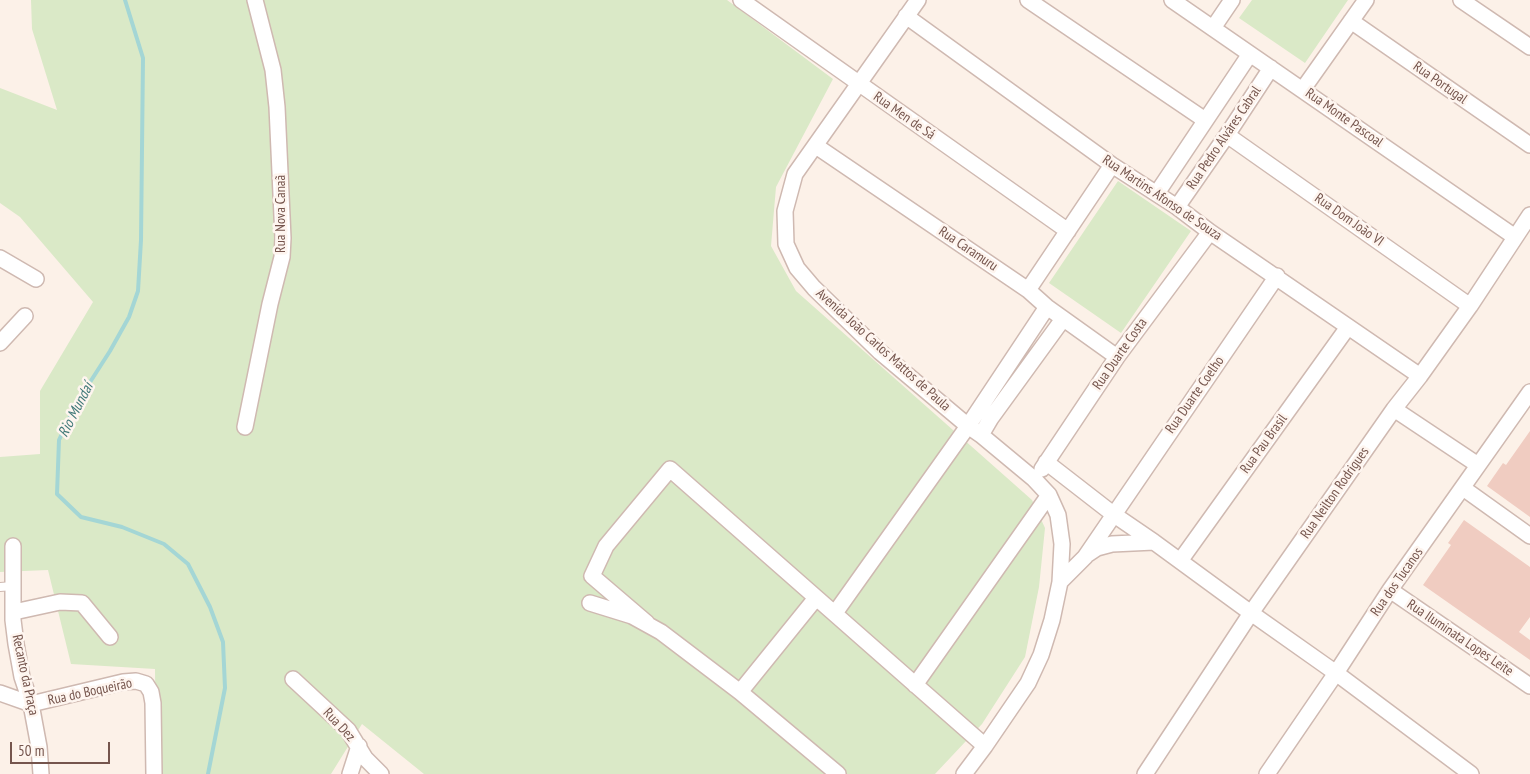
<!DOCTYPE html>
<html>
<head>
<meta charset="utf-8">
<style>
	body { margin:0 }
	#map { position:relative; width:1530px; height:774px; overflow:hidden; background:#fcf1e8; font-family:"PT Sans Narrow",sans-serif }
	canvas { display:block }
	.scale { position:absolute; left:10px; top:742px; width:100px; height:22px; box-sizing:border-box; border:2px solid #75554d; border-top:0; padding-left:6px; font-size:15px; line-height:18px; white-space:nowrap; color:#75554d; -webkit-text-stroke:4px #fef5ef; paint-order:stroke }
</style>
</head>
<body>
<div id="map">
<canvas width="1530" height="774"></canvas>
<div class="scale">50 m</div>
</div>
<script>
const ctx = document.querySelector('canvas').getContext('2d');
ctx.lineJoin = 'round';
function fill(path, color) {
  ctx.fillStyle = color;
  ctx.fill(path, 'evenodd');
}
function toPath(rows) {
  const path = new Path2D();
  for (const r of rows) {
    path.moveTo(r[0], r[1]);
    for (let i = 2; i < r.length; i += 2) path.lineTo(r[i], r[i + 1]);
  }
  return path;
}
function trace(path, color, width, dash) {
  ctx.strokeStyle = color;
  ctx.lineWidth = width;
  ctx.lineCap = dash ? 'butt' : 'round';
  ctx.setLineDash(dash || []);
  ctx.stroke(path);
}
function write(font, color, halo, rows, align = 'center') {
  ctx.font = font + ' "PT Sans Narrow",sans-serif';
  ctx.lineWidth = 5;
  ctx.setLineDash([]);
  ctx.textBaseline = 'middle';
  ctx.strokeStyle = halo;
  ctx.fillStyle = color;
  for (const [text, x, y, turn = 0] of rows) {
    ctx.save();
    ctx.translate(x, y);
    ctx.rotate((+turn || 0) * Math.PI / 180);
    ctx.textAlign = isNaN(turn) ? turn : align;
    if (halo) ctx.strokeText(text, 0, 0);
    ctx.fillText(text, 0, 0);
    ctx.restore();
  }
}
fill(toPath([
	[31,0,727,0,833,79,776,187,771,246,796,291,1032,500,1045,528,1039,587,1025,657,982,724,935,774,424,774,362,724,331,774,156,774,155,669,71,664,48,570,0,572,0,457,40,454,40,391,93,302,20,217,0,203,0,88,57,110,32,29],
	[1252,0,1348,0,1305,63,1239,18],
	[1118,181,1191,231,1121,333,1049,283]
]), '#dae9c7');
trace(toPath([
	[125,0,143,58,141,240,138,291,129,317,110,351,76,404,59,440,57,494,81,517,122,527,164,544,188,564,210,607,223,642,225,688,208,774]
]), '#a4d6d5', 4);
fill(toPath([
	[1530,431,1530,517,1487,486,1503,463,1506,465],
	[1464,520,1530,567,1530,617,1519,632,1530,640,1530,660,1423,585,1451,545,1448,543]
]), '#f0ccc1');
const service = toPath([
	[0,587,13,586]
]);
const minor = toPath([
	[741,0,1068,231],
	[918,0,795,174,785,211,786,244,797,268,814,288,880,352,968,426,981,435,1034,479,1049,495,1058,515,1062,544,1060,582,1052,620,1041,655,1028,683,985,746,964,774],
	[1028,0,1205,120],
	[1172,0,1515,237],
	[1461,0,1530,47],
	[906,16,1112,165,1177,207,1210,232,1420,376],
	[1351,21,1530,145],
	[1213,28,1232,0],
	[1303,89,1366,0],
	[1227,135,1470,306],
	[816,146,1028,290,1047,307,1117,357],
	[1157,193,1250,54],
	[1177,207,1227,135,1271,68],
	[0,258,36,279],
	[1028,290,1112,165],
	[0,343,25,316],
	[1394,409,1478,465],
	[245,427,270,304,282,257,283,238,277,107,273,70,255,0],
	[981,435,991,418,1063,319],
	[1046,462,1113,514,1154,542,1251,613,1336,673,1471,774],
	[1042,469,1117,357,1210,232],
	[1463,488,1530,536],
	[13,546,13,620,16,644,22,677,31,704,39,747,41,774],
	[1088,554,1097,548,1112,544,1154,542],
	[1180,561,1348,327],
	[1060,582,1085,557,1277,276],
	[1390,590,1530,686],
	[590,603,632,616,661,632,740,692,838,774],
	[14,612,60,602,82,603,110,637],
	[835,613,968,426,1047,307],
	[647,623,592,576,606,546,670,469,985,746],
	[293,679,348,730,365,758,381,774],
	[915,685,1049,495],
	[740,692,816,598],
	[0,693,31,704,123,682,136,681,146,684,151,692,153,703,154,774],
	[350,774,359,746],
	[1145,774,1251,613,1394,409,1420,376,1470,306,1530,215],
	[1267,774,1336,673,1390,590,1530,392]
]);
trace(service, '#cfb9b1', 10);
trace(minor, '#cfb9b1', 18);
trace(service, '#fff', 8);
trace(minor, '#fff', 15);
write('14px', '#75554d', '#fef5ef', [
	["Rua Portugal",1440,83,35],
	["Rua Men de Sá",904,116,35],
	["Rua Monte Pascoal",1344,118,35],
	["Rua Pedro Alváres Cabral",1224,138,-56],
	["Rua Martins Afonso de Souza",1162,198,34],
	["Rua Nova Canaã",281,214,-90],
	["Rua Dom João VI",1349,220,35],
	["Rua Caramuru",968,249,34],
	["Avenida João Carlos Mattos de Paula",883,350,42],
	["Rua Duarte Costa",1120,354,-55],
	["Rua Duarte Coelho",1195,395,-55],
	["Rua Pau Brasil",1264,444,-54],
	["Rua Neilton Rodrigues",1335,493,-55],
	["Rua dos Tucanos",1397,582,-55],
	["Rua Iluminata Lopes Leite",1460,638,34],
	["Recanto da Praça",25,675,78],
	["Rua do Boqueirão",90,692,-12],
	["Rua Dez",339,725,47]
]);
write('italic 15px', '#417979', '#fef5ef', [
	["Rio Mundaí",76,410,-63]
]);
</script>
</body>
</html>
